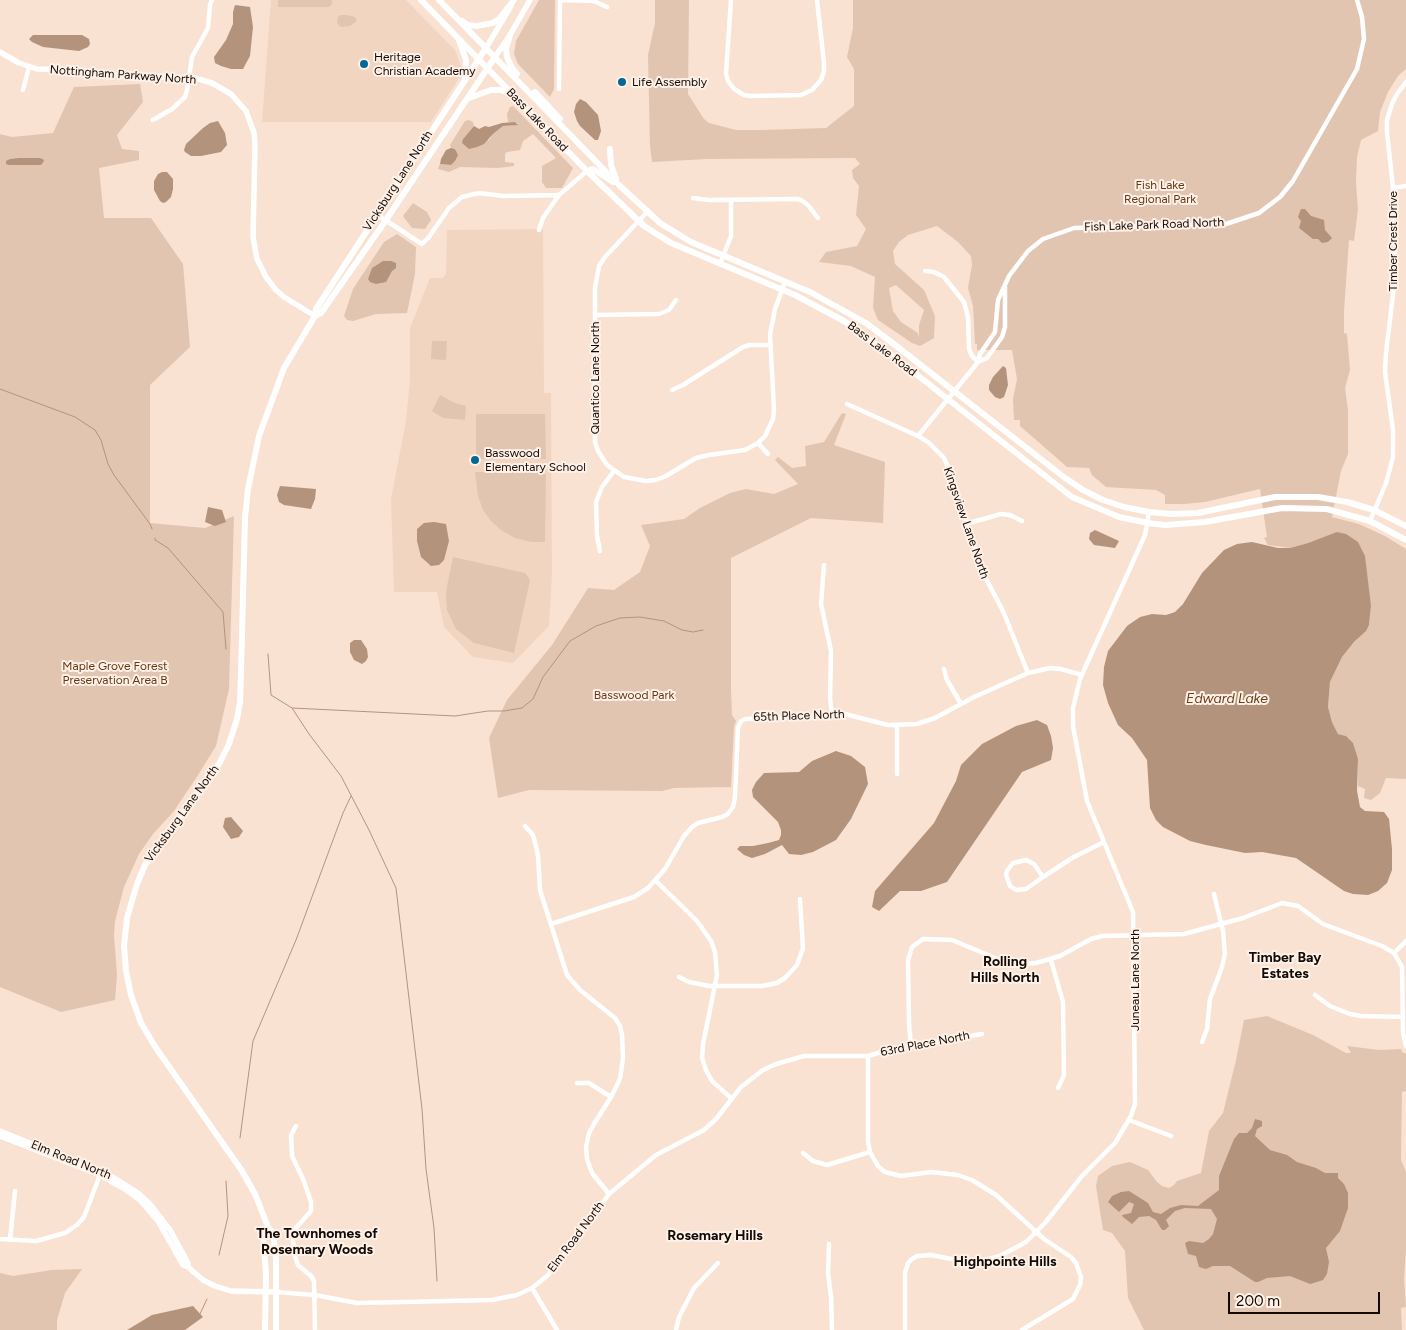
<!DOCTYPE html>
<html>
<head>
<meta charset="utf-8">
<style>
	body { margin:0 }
	#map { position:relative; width:1406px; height:1330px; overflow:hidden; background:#f9e2d2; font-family:Figtree,sans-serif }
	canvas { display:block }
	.scale { position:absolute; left:1228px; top:1292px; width:152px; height:22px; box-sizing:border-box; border:2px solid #110a05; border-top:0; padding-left:6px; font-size:15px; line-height:18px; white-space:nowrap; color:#110a05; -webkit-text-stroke:4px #fff1e7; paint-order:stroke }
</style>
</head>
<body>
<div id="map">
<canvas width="1406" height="1330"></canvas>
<div class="scale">200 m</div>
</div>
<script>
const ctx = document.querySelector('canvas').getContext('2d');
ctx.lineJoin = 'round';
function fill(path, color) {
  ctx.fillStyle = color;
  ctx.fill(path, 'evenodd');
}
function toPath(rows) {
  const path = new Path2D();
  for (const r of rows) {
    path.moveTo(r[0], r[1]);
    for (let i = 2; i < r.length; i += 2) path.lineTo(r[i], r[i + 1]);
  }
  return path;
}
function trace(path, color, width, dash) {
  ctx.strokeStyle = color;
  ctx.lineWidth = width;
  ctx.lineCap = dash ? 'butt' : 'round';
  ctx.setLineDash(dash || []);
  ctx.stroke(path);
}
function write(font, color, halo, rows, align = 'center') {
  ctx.font = font + ' Figtree,sans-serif';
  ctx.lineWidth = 4;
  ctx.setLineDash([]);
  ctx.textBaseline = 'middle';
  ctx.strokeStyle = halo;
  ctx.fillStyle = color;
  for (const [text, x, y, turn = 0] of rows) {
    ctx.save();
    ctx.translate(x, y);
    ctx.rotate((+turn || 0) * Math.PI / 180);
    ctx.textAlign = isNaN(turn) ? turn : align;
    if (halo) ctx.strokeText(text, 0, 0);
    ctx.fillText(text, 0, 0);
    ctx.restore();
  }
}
fill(toPath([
	[271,0,406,0,455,50,463,72,431,122,262,122],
	[543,229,544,393,551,393,552,573,549,626,513,663,473,657,444,627,437,592,394,592,391,499,406,421,410,379,410,328,430,278,443,278,446,274,447,230]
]), '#f2d5c0');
fill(toPath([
	[278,0,332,0,332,4,329,7,278,7],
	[539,0,555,0,554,89,550,97,518,64,514,54,516,41],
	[655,0,689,0,688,94,704,119,709,123,736,130,762,130,826,128,854,106,854,69,847,57,853,28,853,0,1406,0,1406,69,1398,76,1388,92,1380,112,1378,131,1361,140,1357,157,1356,183,1358,209,1354,241,1349,240,1344,311,1344,333,1347,334,1350,370,1345,388,1348,410,1348,454,1341,471,1332,517,1359,524,1385,536,1406,549,1406,779,1386,778,1380,793,1371,800,1364,798,1365,789,1358,786,1358,759,1346,736,1338,734,1332,722,1328,707,1330,682,1342,657,1369,625,1371,606,1330,535,1308,543,1290,548,1268,545,1264,538,1267,537,1260,489,1205,502,1184,504,1165,504,1165,495,1156,490,1106,487,1092,475,1089,468,1067,467,1020,426,1020,420,1014,420,1013,399,1017,379,1012,350,977,350,977,344,975,344,973,306,968,288,972,265,971,256,958,242,937,226,908,235,899,242,893,251,895,264,924,290,935,316,934,338,920,346,912,343,878,320,873,308,875,277,851,266,819,262,826,252,857,246,866,229,856,215,859,186,853,178,852,170,860,164,855,158,707,159,652,162,650,146,648,55,655,23],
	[896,285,924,310,919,325,919,339,918,333,901,322,893,311,889,288],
	[341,15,347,15,355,17,357,21,350,26,341,27,337,23,338,17],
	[140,84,143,102,117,135,122,149,139,151,139,160,99,168,104,218,151,218,183,264,190,347,150,385,150,523,205,528,234,516,229,689,216,746,198,775,174,811,153,834,139,854,124,887,115,921,114,935,117,975,115,1000,61,1012,0,987,0,134,12,137,53,133,74,87],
	[513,106,573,168,562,188,546,188,542,182,542,166,556,158,533,134,523,141,520,150,507,152,505,154,505,162,514,163,514,166,498,168,460,167,449,172,438,169,438,168,440,164,451,165,456,149,451,148,450,145,465,121,469,120,473,122,474,126,463,139,489,140,493,134,503,126,516,125,518,123,508,122,507,114,510,107],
	[413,203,427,212,431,220,425,229,412,228,403,216],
	[397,234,416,247,415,274,407,313,376,314,353,321,347,320,344,316,353,289,384,242],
	[432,341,447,341,446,360,431,359],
	[440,395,455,403,466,406,465,420,443,418,432,411],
	[842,413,846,414,834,445,885,462,883,523,811,518,731,558,731,689,732,715,736,721,734,727,731,787,674,788,662,791,529,790,498,798,489,738,507,700,552,645,588,588,614,590,640,572,650,546,641,525,684,519,700,508,730,493,746,489,774,494,798,484,775,460,778,457,792,468,806,466,805,446,824,442],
	[476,414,545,414,546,459,476,459],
	[475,472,542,472,546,475,545,542,531,542,515,538,501,530,491,521,483,510,478,496],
	[453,557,525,573,530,580,514,653,474,643,456,629,447,610,446,597,447,586],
	[1267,1016,1313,1035,1346,1053,1351,1053,1347,1046,1379,1050,1401,1049,1403,1053,1406,1053,1406,1091,1402,1092,1401,1160,1406,1172,1406,1249,1404,1279,1406,1307,1401,1308,1402,1330,1144,1330,1128,1298,1125,1251,1112,1233,1103,1230,1096,1186,1098,1176,1112,1166,1130,1162,1148,1170,1157,1182,1162,1186,1169,1188,1174,1185,1177,1181,1201,1173,1209,1131,1223,1113,1236,1060,1244,1020],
	[82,1269,65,1293,57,1320,57,1330,0,1330,0,1273,13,1276,52,1270]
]), '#e1c5b1');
fill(toPath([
	[235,5,250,7,253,27,250,56,243,69,231,69,221,66,215,63,214,57,226,40,233,24,233,12],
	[33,35,82,35,89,39,90,44,88,47,79,51,43,47,32,42,29,39],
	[580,99,586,102,598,115,601,131,598,140,595,140,580,126,577,121,574,112,576,104],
	[218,121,225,133,227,145,221,152,201,156,191,156,185,152,184,150,186,144,203,128,210,123],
	[515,122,518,125,503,126,493,134,484,144,477,147,469,149,462,143,463,139,474,126,479,129,485,126,489,127,502,123],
	[451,148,455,149,458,155,455,161,451,165,440,164,441,159,446,150],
	[19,158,39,158,43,159,44,161,41,165,9,165,6,164,6,161,10,159],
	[162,172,167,172,173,179,173,189,171,197,166,202,163,203,160,201,154,190,154,181,158,174],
	[1301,209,1305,209,1311,216,1324,220,1325,230,1332,238,1328,242,1322,243,1318,239,1313,239,1299,228,1301,221,1298,217],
	[391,261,396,263,396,268,392,271,386,282,376,284,370,282,368,279,372,268,383,261],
	[1003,366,1006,368,1008,385,1004,397,1000,399,995,397,989,390,989,385,993,377],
	[280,486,316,489,315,499,311,509,284,505,279,502,277,495],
	[208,507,222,510,226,522,215,526,205,522],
	[434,522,446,524,449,541,444,560,439,565,431,566,421,557,417,541,417,529,424,523],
	[1095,530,1119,541,1115,548,1094,545,1089,539,1090,533],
	[1337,532,1346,534,1358,542,1365,556,1371,606,1369,625,1366,631,1355,641,1342,657,1330,682,1328,707,1332,722,1338,734,1346,736,1353,743,1358,759,1357,791,1360,807,1365,811,1384,812,1389,819,1392,849,1392,870,1387,883,1378,891,1368,895,1353,894,1344,891,1296,858,1262,852,1245,853,1206,845,1190,841,1163,827,1156,820,1150,808,1147,760,1132,738,1118,725,1108,703,1103,685,1104,667,1108,651,1127,626,1140,617,1152,614,1166,615,1175,612,1183,604,1202,573,1224,550,1237,544,1252,542,1278,548,1290,548,1308,543],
	[354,640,361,640,367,649,368,657,366,661,362,664,354,660,350,652,350,643],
	[1037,720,1047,725,1051,736,1053,748,1051,760,1022,772,947,882,921,891,900,891,879,911,872,907,875,891,934,823,956,781,961,765,982,744,1016,726],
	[836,751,851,756,865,767,868,784,851,819,836,840,813,852,801,855,789,854,782,845,765,854,752,858,744,855,737,849,740,846,753,846,768,843,779,840,781,835,781,830,778,822,753,797,752,790,756,782,764,773,799,772,812,761],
	[231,817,243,831,239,837,231,839,223,827,225,818],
	[1255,1119,1262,1121,1262,1126,1257,1129,1255,1136,1270,1150,1287,1155,1297,1162,1316,1168,1325,1173,1338,1173,1338,1178,1344,1184,1348,1193,1348,1208,1340,1231,1326,1248,1329,1262,1327,1274,1323,1280,1317,1282,1310,1284,1290,1276,1267,1278,1258,1282,1255,1282,1230,1266,1213,1266,1206,1269,1199,1267,1196,1256,1188,1254,1185,1243,1189,1241,1203,1243,1209,1239,1213,1234,1217,1219,1211,1209,1185,1208,1175,1211,1166,1220,1169,1226,1165,1230,1162,1230,1156,1220,1149,1216,1139,1217,1132,1224,1123,1217,1122,1215,1131,1213,1134,1204,1129,1202,1119,1212,1108,1202,1112,1196,1121,1192,1129,1191,1148,1203,1153,1212,1161,1214,1170,1208,1181,1205,1198,1206,1219,1190,1219,1176,1234,1139,1239,1133,1247,1133,1252,1128],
	[193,1306,203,1317,185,1330,127,1330,152,1315]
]), '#b4937c');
trace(toPath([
	[0,389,75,417,95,430,101,440,108,464,114,475,150,524,152,529],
	[155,538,155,540,168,548,223,612,226,649],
	[268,654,271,695,292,708,455,716,488,711,504,711,522,708,533,699,543,677,570,641,596,626,620,618,640,617,664,621,682,630,693,632,703,630],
	[292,708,309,734,341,776,369,830,396,888,422,1109,426,1169,434,1228,437,1281],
	[240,1138,253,1041,296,940,343,813,351,796],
	[219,1255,228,1216,226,1181],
	[200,1314,207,1299]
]), '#b4937c', 1);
trace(toPath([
	[560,0,594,1,607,7],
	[731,0,726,74,728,81,734,89,744,95,751,96,801,95,812,90,821,80,824,71,824,63,817,0],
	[559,89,560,0],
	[23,90,29,67],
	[153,120,172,109,185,97,187,90,192,57,208,28,210,5,212,0],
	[1393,188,1406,186],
	[693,198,709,200,797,199,801,200,808,205,818,218],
	[647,212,605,257,599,266,595,288,595,442,598,451,607,465,624,477,646,481,656,480,666,476,696,458,709,455,745,450,758,443,765,436,773,419,774,409,770,335,775,309,785,282],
	[376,214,422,244,429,237,449,208,462,197,479,193,503,196,559,195,587,171],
	[539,230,543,218,559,195],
	[720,264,731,236,731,200],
	[925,271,934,272,944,277,964,302,968,317,969,349,972,356,978,362],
	[595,315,659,314,669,310,676,300],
	[978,362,987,358,1002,337,1005,327,1005,287],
	[672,390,683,385,743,347,750,345,770,345],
	[847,404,918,436,928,442,944,458,949,469,957,497,984,575,1003,611,1028,673],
	[918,436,978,362,980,354,995,332,998,300,1009,276,1028,251,1043,239,1074,228,1226,224,1259,213,1280,197,1293,181,1357,69,1364,39,1362,17,1357,0],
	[758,443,768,454],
	[1370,521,1386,483,1393,457,1393,430,1385,372,1386,353,1395,278,1395,237,1393,188,1387,132,1387,120,1392,104,1397,94,1406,82],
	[966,524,1001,514,1010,515,1022,521],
	[600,551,597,536,596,502,602,487,614,471],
	[824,565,821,604,831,651,830,699,832,714],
	[944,669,947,680,961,704],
	[897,774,897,725],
	[525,826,533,835,535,842,538,856,540,890,567,975,580,990,615,1018,620,1026,622,1035,623,1058,620,1079,611,1097,594,1124,589,1133,586,1147,587,1159,592,1173,609,1194],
	[1043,877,1026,889,1016,890,1010,886,1006,875,1007,871,1013,863,1026,860,1034,864,1043,877,1072,858,1104,842],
	[656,881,697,921,711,941,715,952,717,975,703,1044,702,1058,706,1070,712,1081,731,1098],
	[551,924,634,897,648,888,665,869,684,836,692,827,698,823,722,817,728,814,733,807,735,797,738,728,741,721,745,719,814,717,841,713,888,725,917,724,935,718,974,697,1028,673,1050,668,1061,669,1082,675],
	[1394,953,1406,941],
	[1051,960,1063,1002,1064,1075,1058,1088],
	[679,977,689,982,709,986,762,986,777,983,785,978,797,965,803,948,800,899],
	[1315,995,1330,1006,1350,1014,1361,1016,1403,1017],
	[1202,1042,1207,1029,1210,999,1222,967,1225,954,1223,931,1214,894],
	[911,1046,909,1024,908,960,912,947,923,939,952,940,1000,960,1023,964,1036,963,1060,956,1091,939,1102,936,1184,934,1243,918,1282,903,1298,906,1323,924,1382,946,1394,953,1402,967,1403,1033,1406,1046],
	[868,1056,868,1141,870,1152,878,1166,885,1172,901,1176,931,1172,958,1175,972,1180,996,1195,1044,1239,1071,1257,1076,1263,1081,1277,1080,1285,1073,1299,1022,1330],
	[577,1083,589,1083,611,1097],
	[1129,1120,1171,1136],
	[296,1126,291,1135,292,1156,303,1179,311,1202,311,1211,294,1230,293,1241,295,1256,298,1265,311,1276,314,1281,315,1330],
	[803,1153,813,1161,827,1165,870,1152],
	[0,1239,36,1241,65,1233,77,1225,84,1217,101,1172],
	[10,1240,15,1191],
	[829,1244,828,1273,831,1297,832,1330],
	[532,1288,557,1330],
	[276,1292,315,1295,357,1303,492,1300,517,1295,532,1288,548,1275,609,1194,656,1155,704,1130,716,1119,741,1087,763,1070,776,1064,804,1056,868,1056,888,1050,982,1034],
	[676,1330,679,1317,694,1288,718,1263],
	[905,1330,905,1273,908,1263,912,1259,917,1256,931,1255,957,1260,985,1260,1000,1256,1026,1242,1045,1223,1082,1176,1115,1143,1131,1116,1135,1104,1133,912,1087,801,1073,726,1073,708,1080,679,1145,535,1149,512]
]), '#fff', 4.5);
trace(toPath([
	[486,48,511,6],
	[0,52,19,63,37,69,77,70,125,76,195,78,212,83,231,94,246,111,254,133,255,145,253,237,257,259,266,277,276,290,284,297,315,316],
	[495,57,510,35,530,0],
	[0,1131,111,1176,138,1193,150,1204,170,1230,188,1263,188,1267],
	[0,1136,100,1175,125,1189,140,1200,158,1221,183,1265,188,1267,203,1280,215,1286,231,1291,276,1292]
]), '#fff', 5.5);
trace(toPath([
	[421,0,587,171,644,226,671,243,795,295,844,321,897,359,1072,497,1119,517,1148,523,1165,525,1205,522,1282,508,1327,509,1370,521,1406,540],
	[439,0,619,185,660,223,691,242,810,292,866,323,899,348,1065,478,1083,490,1103,500,1124,507,1149,512,1171,514,1198,513,1275,497,1318,497,1347,502,1374,510,1406,526],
	[462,21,468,25,476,26,493,23,499,19,514,0],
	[510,35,506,49,507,57,512,68,517,74],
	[459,40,466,60,465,77],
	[535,92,560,119],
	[469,98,491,90,500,90,512,94],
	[610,149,611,165,616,179],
	[587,171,593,169,613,182],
	[315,316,316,309,486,48],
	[265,1330,266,1275,263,1235,268,1227],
	[276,1330,276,1260,273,1233,268,1227,255,1194,242,1171,156,1048,141,1023,131,995,126,971,124,946,127,918,137,884,145,865,219,764,229,744,237,719,240,702,241,672,245,518,248,489,259,436,284,368,315,316,321,313,386,220,495,57]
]), '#fff', 6);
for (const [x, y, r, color] of [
	[364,64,5,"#026896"],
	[622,82,5,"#026896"],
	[475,460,5,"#026896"]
]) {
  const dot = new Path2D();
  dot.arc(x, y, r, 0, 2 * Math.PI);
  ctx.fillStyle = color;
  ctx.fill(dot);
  trace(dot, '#fff1e7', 2);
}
write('12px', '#110a05', '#fff1e7', [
	["Heritage",374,57],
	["Christian Academy",374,71],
	["Life Assembly",632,82],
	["Basswood",485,453],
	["Elementary School",485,467]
], 'left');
write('12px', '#110a05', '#fff1e7', [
	["Nottingham Parkway North",123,75,4],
	["Bass Lake Road",537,120,46],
	["Vicksburg Lane North",398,181,-57],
	["Fish Lake Park Road North",1154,225,-2],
	["Timber Crest Drive",1393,241,-90],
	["Bass Lake Road",882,349,37],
	["Quantico Lane North",595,378,-90],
	["Kingsview Lane North",966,523,71],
	["65th Place North",799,716,-2],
	["Vicksburg Lane North",182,814,-54],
	["Juneau Lane North",1135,980,-90],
	["63rd Place North",925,1044,-11],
	["Elm Road North",71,1160,22],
	["Elm Road North",576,1237,-53]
]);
write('12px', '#653811', '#fff1e7', [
	["Fish Lake",1160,185],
	["Regional Park",1160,199],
	["Maple Grove Forest",115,666],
	["Preservation Area B",115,680],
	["Basswood Park",634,695]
]);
write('italic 14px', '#6b3e17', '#fff1e7', [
	["Edward Lake",1227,699]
]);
write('bold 14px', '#110a05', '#fff1e7', [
	["Timber Bay",1285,958],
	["Estates",1285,974],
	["Rolling",1005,962],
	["Hills North",1005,978],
	["The Townhomes of",317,1234],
	["Rosemary Woods",317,1250],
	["Rosemary Hills",715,1236],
	["Highpointe Hills",1005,1262]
]);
</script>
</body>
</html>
